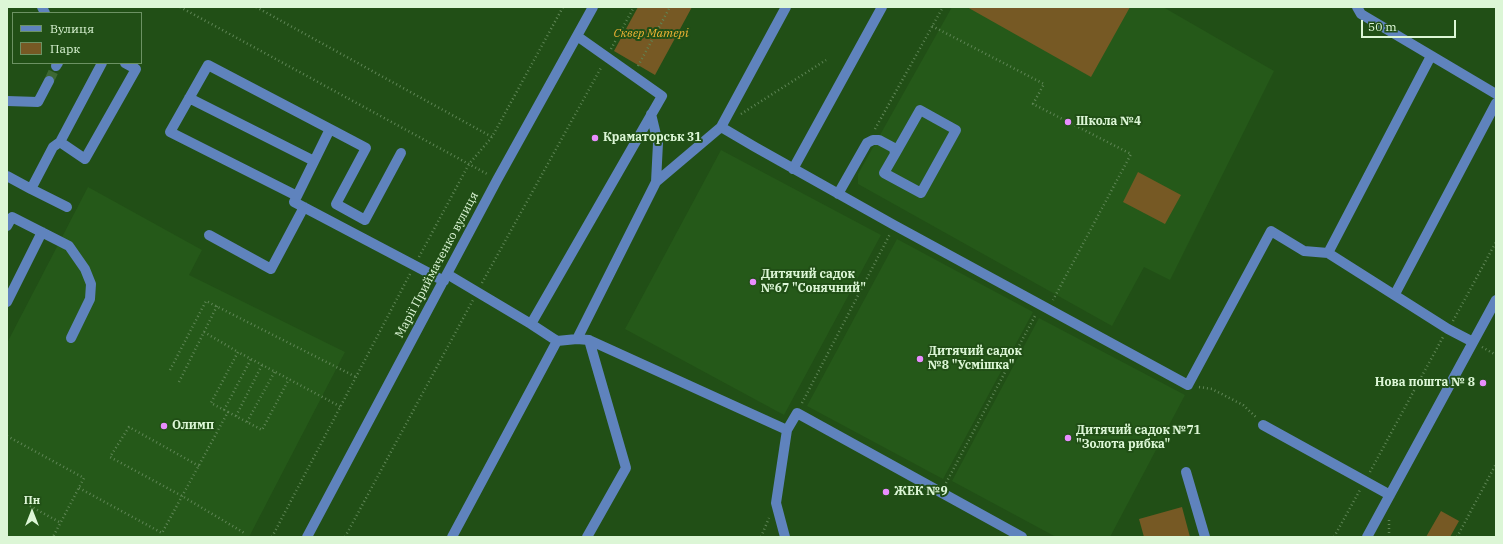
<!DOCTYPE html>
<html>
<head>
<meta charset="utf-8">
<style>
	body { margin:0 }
	#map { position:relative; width:1503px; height:544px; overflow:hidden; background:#214f16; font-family:"IBM Plex Serif",serif }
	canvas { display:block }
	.frame { position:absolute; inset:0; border:8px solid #dcf6d6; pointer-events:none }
	.legend { position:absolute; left:12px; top:12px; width:130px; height:52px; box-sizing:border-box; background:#214f16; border:1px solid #6c9263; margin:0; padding:5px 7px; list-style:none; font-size:12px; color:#dcf6d6 }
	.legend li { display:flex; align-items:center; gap:8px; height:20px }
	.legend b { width:20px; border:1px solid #6c9263 }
	.north { position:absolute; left:12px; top:492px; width:40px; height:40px; -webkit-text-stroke:3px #214f16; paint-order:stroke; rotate:0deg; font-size:11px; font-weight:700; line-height:16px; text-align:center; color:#dcf6d6 }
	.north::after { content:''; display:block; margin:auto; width:14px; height:18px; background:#dcf6d6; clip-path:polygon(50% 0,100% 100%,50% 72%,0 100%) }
	.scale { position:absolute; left:1361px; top:20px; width:95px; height:18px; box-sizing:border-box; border:2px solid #dcf6d6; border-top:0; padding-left:5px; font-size:12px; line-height:14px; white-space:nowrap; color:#dcf6d6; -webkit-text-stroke:3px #214f16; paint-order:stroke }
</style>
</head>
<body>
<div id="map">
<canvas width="1503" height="544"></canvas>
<div class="frame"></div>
<ul class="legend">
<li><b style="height:5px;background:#5f83bd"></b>Вулиця</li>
<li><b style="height:11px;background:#765924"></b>Парк</li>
</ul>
<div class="north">Пн</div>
<div class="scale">50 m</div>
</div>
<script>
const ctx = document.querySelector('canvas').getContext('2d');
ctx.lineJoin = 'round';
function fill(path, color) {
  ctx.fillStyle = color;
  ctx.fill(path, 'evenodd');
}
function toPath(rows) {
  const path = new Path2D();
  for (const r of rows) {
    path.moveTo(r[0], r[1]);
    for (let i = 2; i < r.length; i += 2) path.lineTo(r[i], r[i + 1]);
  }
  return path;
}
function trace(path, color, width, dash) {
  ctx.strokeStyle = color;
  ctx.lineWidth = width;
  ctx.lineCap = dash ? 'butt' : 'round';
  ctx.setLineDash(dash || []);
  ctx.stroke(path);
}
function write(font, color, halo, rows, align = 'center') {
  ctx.font = font + ' "IBM Plex Serif",serif';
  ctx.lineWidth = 4;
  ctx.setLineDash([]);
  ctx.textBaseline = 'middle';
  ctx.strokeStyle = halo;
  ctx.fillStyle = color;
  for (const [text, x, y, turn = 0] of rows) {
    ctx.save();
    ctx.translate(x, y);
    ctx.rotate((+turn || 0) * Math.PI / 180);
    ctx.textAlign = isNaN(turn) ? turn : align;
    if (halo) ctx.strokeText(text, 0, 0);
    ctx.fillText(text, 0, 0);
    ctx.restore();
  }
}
fill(toPath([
	[952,7,1163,7,1274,71,1170,280,1144,267,1112,326,858,184,858,174],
	[721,150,881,235,784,415,625,329],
	[88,187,202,250,189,275,345,352,249,537,7,537,7,343],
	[897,239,1033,312,943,479,807,406],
	[1039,318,1185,395,1110,537,1056,537,952,481]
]), '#255919');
fill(toPath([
	[638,7,692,7,655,75,614,51],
	[967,7,1130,7,1091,77],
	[1138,172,1181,195,1165,224,1123,202],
	[1182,507,1190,537,1144,537,1139,519],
	[1441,511,1459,521,1450,537,1426,537]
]), '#765924');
trace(toPath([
	[49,81,56,66]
]), '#3d6833', 10, [10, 5]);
trace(toPath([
	[180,7,489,175],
	[256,7,492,137],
	[932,26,1044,84,1033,104,1131,154,1053,300],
	[611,49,634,7],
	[638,66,670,7],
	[741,114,826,60],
	[875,129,943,7],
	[419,257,469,164,492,137,563,7],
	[482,283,602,66],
	[1453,321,1496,242],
	[204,332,238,352],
	[1482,347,1496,355],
	[170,370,206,301,356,377],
	[179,382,217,306],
	[1199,387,1212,389,1243,405,1257,418],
	[802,403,890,234],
	[224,410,251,359],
	[228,412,262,430,289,379],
	[236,416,262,365],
	[247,422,275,371],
	[7,436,84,478,53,537],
	[199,466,129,427,110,457,182,496,246,534],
	[1370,472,1443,337],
	[946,483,1036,314],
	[79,488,162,533,228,412,211,403,238,352,341,407],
	[30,506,61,523],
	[272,537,410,274],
	[345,537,473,300],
	[761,537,769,518],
	[1334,537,1360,490],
	[1389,537,1389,520],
	[1457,537,1496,464]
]), '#5f8656', 2.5, [1, 3]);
trace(toPath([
	[42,7,45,13],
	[1357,7,1361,14,1496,94],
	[1431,56,1328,253,1448,329,1473,342],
	[56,66,58,63],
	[189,98,314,161],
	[7,101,38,102,49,81],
	[651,114,658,143,656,182],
	[721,127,786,7],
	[330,129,366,148,336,204,365,220,401,153],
	[60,142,85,159,136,69,125,63],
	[793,169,882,7],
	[7,176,31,189,53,147,60,142,102,63],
	[31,189,67,207],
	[838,194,867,143,873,140,879,140,894,148,895,154,884,173,921,193,956,130,920,110,895,154],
	[297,196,170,132,208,65,330,129,297,196,294,202,444,281],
	[7,226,12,217,69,246,85,269,91,284,90,299,71,338],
	[209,235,271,269,304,207],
	[447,274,531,324,662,96,577,36],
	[1395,294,1496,103],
	[7,302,42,232],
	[531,324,557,341,577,339,589,340,626,468,587,537],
	[577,339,656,182,721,127,755,147,894,225,1188,385,1271,231,1304,251,1328,253],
	[589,340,787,430],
	[1263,425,1390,495],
	[1186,472,1205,537],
	[307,537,497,180,593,7],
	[452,537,557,341],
	[785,537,776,503,787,430,797,413,1022,537],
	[1367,537,1496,300]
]), '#5f83bd', 10);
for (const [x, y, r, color] of [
	[1068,122,4,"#e98dfe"],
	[595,138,4,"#e98dfe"],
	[753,282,4,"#e98dfe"],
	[920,359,4,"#e98dfe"],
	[1483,383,4,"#e98dfe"],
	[164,426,4,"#e98dfe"],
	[1068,438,4,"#e98dfe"],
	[886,492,4,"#e98dfe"]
]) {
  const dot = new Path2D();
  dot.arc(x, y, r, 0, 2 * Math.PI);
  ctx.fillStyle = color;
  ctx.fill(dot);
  trace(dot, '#214f16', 1.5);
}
write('italic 12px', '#f1b335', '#214f16', [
	["Сквер Матері",651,34]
]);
write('bold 12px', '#dcf6d6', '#214f16', [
	["Школа №4",1076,122],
	["Краматорськ 31",603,138],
	["Дитячий садок",761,275],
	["№67 \"Сонячний\"",761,289],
	["Дитячий садок",928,352],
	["№8 \"Усмішка\"",928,366],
	["Нова пошта № 8",1475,383,"right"],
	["Олимп",172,426],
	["Дитячий садок №71",1076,431],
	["\"Золота рибка\"",1076,445],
	["ЖЕК №9",894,492]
], 'left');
write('12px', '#dcf6d6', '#214f16', [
	["Марії Приймаченко вулиця",437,265,-62]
]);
</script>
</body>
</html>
